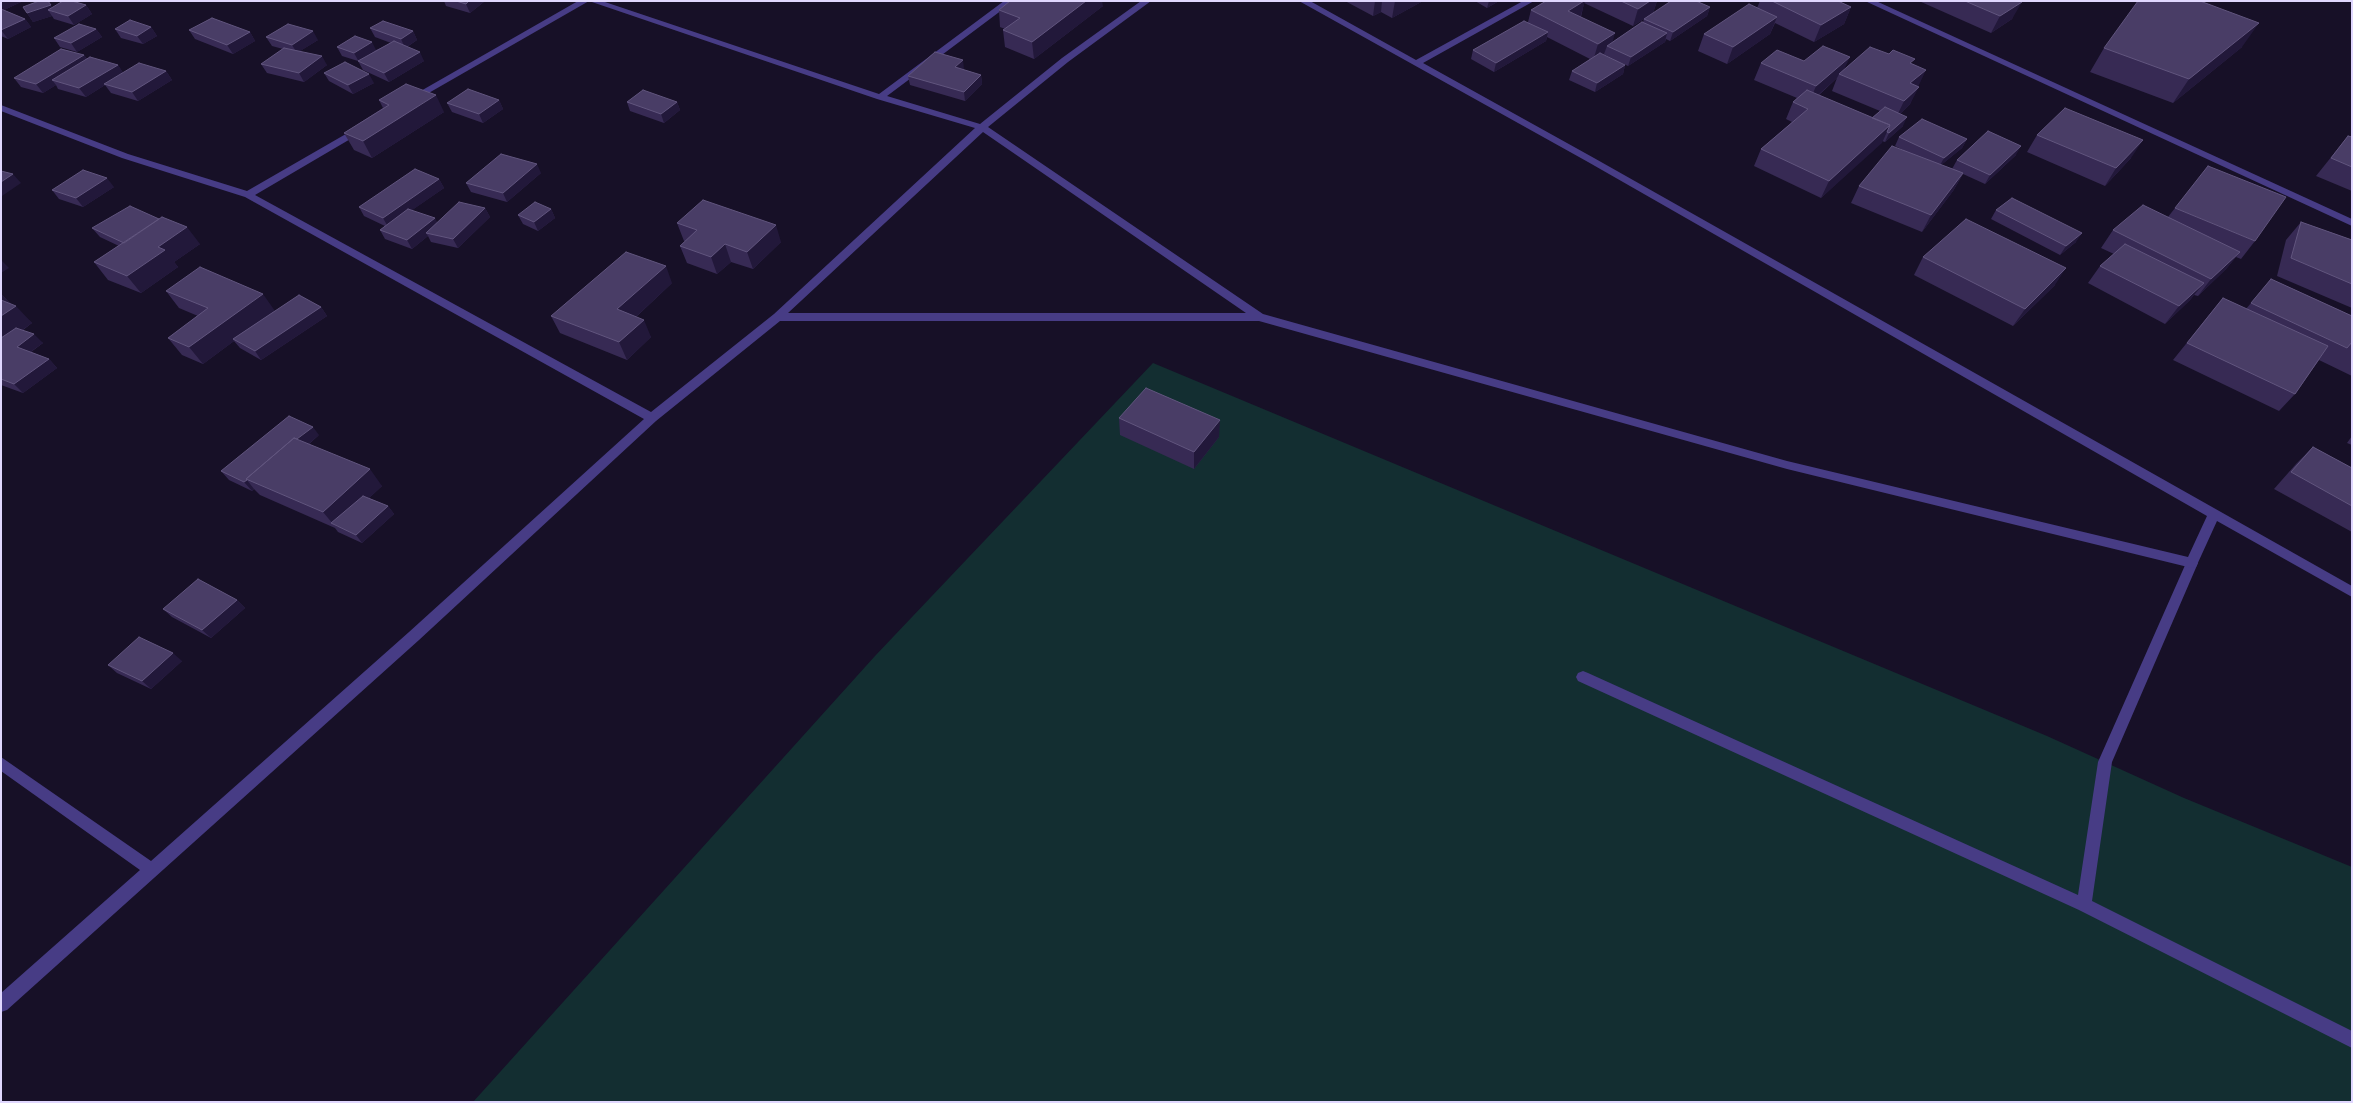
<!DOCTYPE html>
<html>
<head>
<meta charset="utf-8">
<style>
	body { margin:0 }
	#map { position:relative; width:2353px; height:1103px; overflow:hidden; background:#171027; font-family:"DM Sans",sans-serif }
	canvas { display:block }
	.frame { position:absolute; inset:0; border:2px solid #e0d7fe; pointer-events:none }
</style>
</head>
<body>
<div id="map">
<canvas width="2353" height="1103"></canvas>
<div class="frame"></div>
</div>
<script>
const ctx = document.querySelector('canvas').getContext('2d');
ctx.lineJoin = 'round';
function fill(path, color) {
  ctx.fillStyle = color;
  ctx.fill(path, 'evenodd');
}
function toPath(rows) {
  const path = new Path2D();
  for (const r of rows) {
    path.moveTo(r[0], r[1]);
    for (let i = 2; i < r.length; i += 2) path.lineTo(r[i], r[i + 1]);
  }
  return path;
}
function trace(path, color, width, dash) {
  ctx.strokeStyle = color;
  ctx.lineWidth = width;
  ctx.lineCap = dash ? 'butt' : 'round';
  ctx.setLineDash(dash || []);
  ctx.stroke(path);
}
fill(toPath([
	[1153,363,2047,736,2184,798,2352,867,2352,1102,473,1102,875,656]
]), '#132e31');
fill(toPath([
	[2192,558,2196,559,2198,563,2112,762,2092,901,2352,1031,2352,1048,2079,910,1578,681,1576,677,1578,673,1583,671,1588,673,2078,895,2098,762,2186,563,2188,559,2192,558]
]), '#473c85');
fill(toPath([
	[578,1,602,1,879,94,1004,1,1014,1,887,96,980,124,1062,58,1141,1,1151,1,1068,62,988,127,1263,314,1787,461,2188,557,2207,516,1588,162,1299,1,1310,1,1416,60,1523,1,1534,1,1423,63,1594,158,2352,586,2352,597,2217,521,2196,567,2192,568,1787,469,1259,321,780,321,656,421,419,640,7,1010,1,1012,1,993,140,870,1,771,1,757,151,861,409,632,644,419,245,197,122,158,1,111,1,105,128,154,247,191,358,127,364,127,364,131,255,195,651,412,774,314,975,128,877,99,589,1,413,102,405,100,578,1],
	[983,132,1246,313,788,313,983,132],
	[1865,1,1876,1,2352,219,2352,226,1865,1]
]), '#473c85');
fill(toPath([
	[1,1,21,2,4,10,25,19,31,27,8,39,1,36],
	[444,1,485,1,470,13,446,6],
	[1345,1,1423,1,1392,18,1381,12,1373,16],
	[1475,1,1499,1,1487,8],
	[1546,1,1657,1,1653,13,1710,7,1707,16,1670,41,1666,39,1665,42,1628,66,1604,55,1604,54,1603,54,1625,65,1623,74,1595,92,1569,80,1572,71,1590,59,1547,37,1546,41,1494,72,1471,59,1473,50,1528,22,1531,10],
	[1584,3,1633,26,1644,19,1643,22,1612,42,1581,17],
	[1760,1,1838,1,1851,7,1844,24,1814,42,1775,23,1770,34,1727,64,1698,51,1704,34,1757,8],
	[1919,1,2020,1,2012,19,1991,33],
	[86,5,92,14,74,25,54,19,52,16,33,22,23,7,53,7],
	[1103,6,1034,59,1005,47,1003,30,1005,29,1000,27,999,10],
	[151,27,157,36,143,44,121,38,115,29],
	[370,28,413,31,417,40,407,47,424,61,389,82,363,70,358,61,342,56,337,47,376,50,391,43,375,37],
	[96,29,102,37,77,52,60,47,54,38],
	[189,30,250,32,255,41,233,54,195,39],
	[266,37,318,40,300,51,327,65,304,82,267,73,261,64,283,49,272,46],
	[2242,47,2173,103,2090,72,2104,48],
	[84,55,87,59,118,65,123,73,166,71,172,80,138,101,111,93,105,85,86,97,58,89,56,85,43,93,21,87,14,78],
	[1804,61,1844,69,1913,64,1918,86,1910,104,1900,114,1903,126,1885,142,1882,141,1821,198,1754,166,1761,149,1792,122,1786,119,1793,102,1797,98,1754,80,1761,63],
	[1837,78,1832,91,1880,111,1872,118,1819,95],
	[964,69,963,70,981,75,982,84,965,101,910,85,908,76],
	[324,73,374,83,353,94,329,81],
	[379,100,444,112,372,158,354,150,344,133,383,108],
	[499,100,503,109,483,123,452,112,447,103],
	[627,102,677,102,680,110,664,123,630,111],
	[2037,135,2131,158,2105,186,2027,152],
	[2348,136,2352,137,2352,191,2316,176],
	[1899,137,1967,139,1962,148,1941,165,1952,169,1957,160,2016,155,1985,184,1963,174,1953,191,1922,232,1851,203,1859,186,1903,150,1895,146],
	[541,173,507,202,471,192,466,183],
	[439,179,444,188,412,210,437,223,485,208,490,217,458,248,431,242,428,236,412,249,385,239,380,230,385,226,364,216,359,207],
	[114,187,83,207,59,199,52,190],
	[2175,208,2255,241,2241,259,2236,257,2226,269,2198,296,2194,295,2190,300,2165,324,2088,283,2100,266,2114,254,2101,248,2113,230,2168,217],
	[551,209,555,218,538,231,523,224,518,215],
	[1996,210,2076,242,2060,255,1991,219],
	[2301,222,2352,240,2352,308,2277,276,2286,240],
	[677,223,781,242,753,269,731,262,717,274,687,263,680,246,686,241,684,241],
	[92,228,200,244,174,262,178,267,141,293,108,280,94,262,119,246,100,237],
	[1923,257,2055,285,2013,326,1914,275],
	[2271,279,2352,316,2352,376,2319,360,2295,394,2279,411,2173,360,2223,298,2246,309],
	[672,283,636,317,651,337,627,360,560,333,551,316],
	[166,291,275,311,321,307,327,316,261,360,240,348,234,341,203,364,182,355,168,338,198,316,179,308],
	[1,294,11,304,32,323,23,330,43,343,31,352,49,359,57,368,23,393,1,385],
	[1119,418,1219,437,1194,469,1120,435],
	[319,435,309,444,382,486,369,498,388,506,394,514,362,543,338,532,335,528,260,495,254,489,252,491,229,480,221,471],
	[2352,436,2352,445,2347,443],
	[2313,447,2352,468,2352,532,2274,489,2296,464],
	[237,600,245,608,211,638,172,617,163,609],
	[182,661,151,689,117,673,108,665]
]), '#372a54');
fill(toPath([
	[1,1,20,1,21,2,2,11,1,10],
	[48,1,57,14,56,13,48,10,52,16,33,22,27,13],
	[469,1,485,1,470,13,466,4],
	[1086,1,1102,1,1103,6,1034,59,1032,42],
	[1375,1,1382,1,1381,12,1373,16],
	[1395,1,1423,1,1392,18],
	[1489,1,1499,1,1487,8],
	[1585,1,1580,18,1564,27,1568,11],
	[1650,1,1657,1,1653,13,1633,26,1638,9],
	[2022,2,2012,19,1991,33,2000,16],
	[86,5,92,14,74,25,68,16],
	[1710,7,1707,16,1670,41,1673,32],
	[1851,7,1844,24,1814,42,1821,25],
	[1777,17,1770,34,1727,64,1733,47],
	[25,19,31,27,8,39,1,30],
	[2259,23,2242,47,2173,103,2189,79],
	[151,27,157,36,143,44,137,36],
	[96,29,102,37,77,52,71,43],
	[313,31,318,40,297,53,292,45],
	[413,31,417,40,405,48,401,39],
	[250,32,255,41,233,54,227,45],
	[1548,32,1546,41,1494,72,1496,63],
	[1615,33,1611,48,1607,46,1604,54,1593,61,1598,44],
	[1667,33,1665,42,1628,66,1631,57],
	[372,42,376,50,359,62,354,53],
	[420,52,424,61,389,82,384,73],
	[84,55,90,64,52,80,56,85,43,93,36,84],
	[322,56,327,65,304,82,299,73],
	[1850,57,1842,74,1839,74,1837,78,1809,103,1816,86],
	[963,60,964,69,956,76,955,67],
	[118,65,124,74,104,84,105,85,86,97,79,88],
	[1625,65,1623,74,1595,92,1597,83],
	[1926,70,1918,87,1902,100,1910,83],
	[166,71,172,80,138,101,132,92],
	[369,74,374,83,353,94,348,85],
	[981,75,982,84,965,101,964,92],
	[1919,87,1910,104,1896,118,1904,101],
	[436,95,444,112,372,158,363,141],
	[499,100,503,109,483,123,479,114],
	[677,102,680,110,664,123,661,114],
	[1907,117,1903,126,1885,142,1889,133],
	[1890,125,1882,143,1821,198,1829,181],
	[1967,139,1962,148,1939,167,1944,158],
	[2143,140,2131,158,2105,186,2116,168],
	[2021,146,2016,155,1985,184,1990,175],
	[537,164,541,173,507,202,503,193],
	[1963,173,1953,191,1922,232,1931,215],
	[13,174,21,183,2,196,1,182],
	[107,178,114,187,83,207,76,198],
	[439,179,444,188,388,227,383,218],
	[485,208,490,217,458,248,453,239],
	[551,209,555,218,538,231,534,222],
	[435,218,440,227,426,233,428,236,412,249,407,240],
	[776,225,781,242,753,269,747,252],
	[187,227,200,244,174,262,178,267,141,293,127,276,158,247],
	[2082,233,2076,242,2060,255,2066,246],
	[725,244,731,262,717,274,711,257],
	[2240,252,2226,269,2198,296,2211,279],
	[1,260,9,268,1,273],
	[666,266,672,283,625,327,617,309],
	[2066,268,2055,285,2013,326,2025,309],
	[2204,283,2190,300,2165,324,2179,306],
	[1,294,12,305,1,310],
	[263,294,275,311,233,339,234,341,203,364,189,347],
	[16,306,32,323,1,345,1,316],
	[321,307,327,316,261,360,255,351],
	[644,320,651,337,627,360,619,342],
	[34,334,43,343,26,355,17,347],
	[49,359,57,368,23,393,14,384],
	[1220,420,1219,437,1194,469,1194,452],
	[313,427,319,435,260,485,248,479],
	[370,469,382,486,338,527,333,524,323,512],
	[247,480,254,489,252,491,244,482],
	[388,506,394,514,362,543,356,535],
	[237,600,245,608,211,638,202,630],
	[173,653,182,661,151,689,142,681]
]), '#22183a');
const building = toPath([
	[39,1,48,1,51,5,27,13,23,7,39,1],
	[63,1,72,1,86,5,68,16,48,10,63,1],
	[456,1,469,1,466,4,456,1],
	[1010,1,1086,1,1032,42,1003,30,1020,18,999,10,1010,1],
	[1546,1,1584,1,1568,11,1615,33,1598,44,1531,10,1546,1],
	[1621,1,1650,1,1638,9,1621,1],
	[1671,1,1696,1,1710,7,1673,32,1644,19,1671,1],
	[1772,1,1838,1,1851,7,1821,25,1772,1],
	[1965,1,2020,1,2022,2,2000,16,1965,1],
	[2138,1,2200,1,2259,23,2189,79,2104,48,2138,1],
	[1749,4,1777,17,1733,47,1704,34,1749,4],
	[1,9,25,19,1,30,1,9],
	[212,18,250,32,227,45,189,30,212,18],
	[130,20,151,27,137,36,115,29,130,20],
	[383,21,413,31,401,39,370,28,383,21],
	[1524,21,1548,32,1496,63,1473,50,1524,21],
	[1642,22,1667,33,1631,57,1607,46,1642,22],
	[79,24,96,29,71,43,54,38,79,24],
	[288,24,313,31,292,45,266,37,288,24],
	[355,36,372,42,354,53,337,47,355,36],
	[394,41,420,52,384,73,358,61,394,41],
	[1823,46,1850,57,1816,86,1761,63,1777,50,1804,61,1823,46],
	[1870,47,1889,54,1893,50,1915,59,1910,63,1926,70,1910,83,1919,87,1904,101,1839,74,1870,47],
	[284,48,322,56,299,73,261,64,284,48],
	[61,49,84,55,36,84,14,78,61,49],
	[935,52,963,60,955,67,981,75,964,92,908,76,935,52],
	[1600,53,1625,65,1597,83,1572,71,1600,53],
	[90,57,118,65,79,88,52,80,90,57],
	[345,62,369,74,348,85,324,73,345,62],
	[139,63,166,71,132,92,104,84,139,63],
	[406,84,436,95,363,141,344,133,389,105,379,100,406,84],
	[468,89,499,100,479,114,447,103,468,89],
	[643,90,677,102,661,114,627,102,643,90],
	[1807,90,1890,125,1829,181,1761,149,1808,109,1793,102,1807,90],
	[1885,107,1907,117,1889,133,1887,132,1890,125,1872,118,1885,107],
	[2065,108,2143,140,2116,168,2037,135,2065,108],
	[1922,119,1967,139,1944,158,1899,137,1922,119],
	[1988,131,2021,146,1990,175,1957,160,1988,131],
	[2348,136,2352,137,2352,167,2331,158,2348,136],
	[1892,146,1963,173,1931,215,1859,186,1892,146],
	[501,154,537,164,503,193,466,183,501,154],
	[2208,166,2286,197,2255,241,2175,208,2208,166],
	[415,169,439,179,383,218,359,207,415,169],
	[83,170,107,178,76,198,52,190,83,170],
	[1,171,13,174,1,182,1,171],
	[2012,198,2082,233,2066,246,1996,210,2012,198],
	[703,200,776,225,747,252,725,244,711,257,680,246,697,230,677,223,703,200],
	[459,202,485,208,453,239,426,233,459,202],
	[535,202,551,209,534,222,518,215,535,202],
	[2143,205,2240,252,2211,279,2113,230,2143,205],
	[130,206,159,219,124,243,92,228,130,206],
	[408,209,435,218,407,240,380,230,408,209],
	[162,217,187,227,158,247,165,250,127,276,94,262,162,217],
	[1966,219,2066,268,2025,309,1923,257,1966,219],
	[2301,222,2352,240,2352,284,2291,258,2301,222],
	[2125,244,2204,283,2179,306,2100,266,2125,244],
	[626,252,666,266,617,309,644,320,619,342,551,316,626,252],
	[200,267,263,294,189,347,168,338,208,308,166,291,200,267],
	[2271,279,2352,316,2352,342,2347,348,2251,303,2271,279],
	[299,295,321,307,255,351,233,339,299,295],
	[2223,298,2328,346,2295,394,2187,343,2223,298],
	[1,300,16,306,1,316,1,300],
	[16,328,34,334,17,347,49,359,14,384,1,379,1,338,16,328],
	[1146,388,1220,420,1194,452,1119,418,1146,388],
	[289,416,313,427,297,439,294,438,246,479,247,480,244,482,221,471,289,416],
	[294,438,370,469,323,512,246,479,294,438],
	[2313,447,2352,468,2352,506,2291,472,2313,447],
	[363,496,388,506,356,535,331,523,363,496],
	[198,579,237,600,202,630,163,609,198,579],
	[139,637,173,653,142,681,108,665,139,637]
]);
fill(building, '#493d66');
trace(building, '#61557e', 1);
</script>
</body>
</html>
